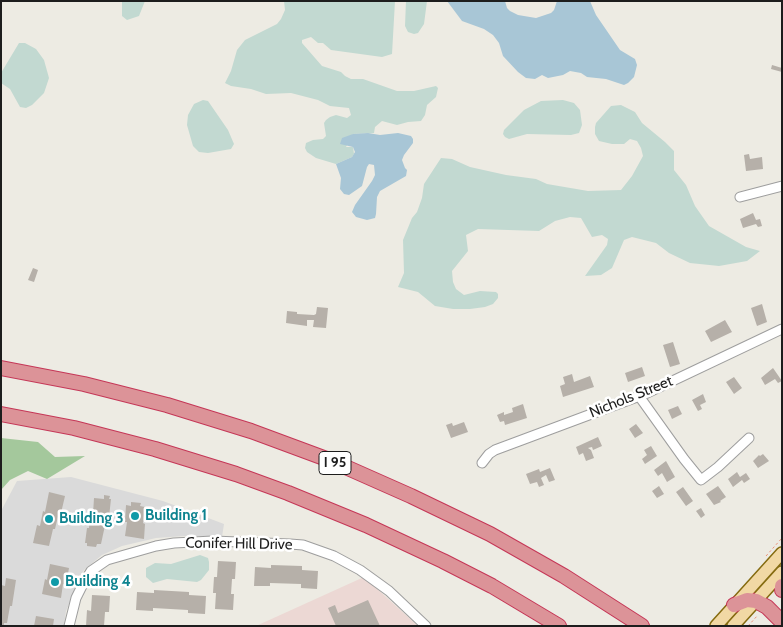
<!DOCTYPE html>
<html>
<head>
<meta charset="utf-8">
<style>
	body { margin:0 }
	#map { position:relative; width:783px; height:627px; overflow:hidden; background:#edebe3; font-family:Cabin,sans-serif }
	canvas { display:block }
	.frame { position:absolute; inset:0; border:2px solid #1d1d1d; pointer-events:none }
</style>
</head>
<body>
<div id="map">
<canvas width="783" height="627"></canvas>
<div class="frame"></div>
</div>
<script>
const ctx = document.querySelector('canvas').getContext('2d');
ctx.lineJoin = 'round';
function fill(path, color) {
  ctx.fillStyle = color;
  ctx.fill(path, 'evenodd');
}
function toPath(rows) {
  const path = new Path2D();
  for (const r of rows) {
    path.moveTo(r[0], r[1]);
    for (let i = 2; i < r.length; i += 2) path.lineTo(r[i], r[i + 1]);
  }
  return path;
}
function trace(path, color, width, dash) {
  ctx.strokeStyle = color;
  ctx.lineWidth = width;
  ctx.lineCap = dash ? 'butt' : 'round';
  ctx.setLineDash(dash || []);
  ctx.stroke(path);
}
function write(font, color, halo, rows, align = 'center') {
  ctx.font = font + ' Cabin,sans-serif';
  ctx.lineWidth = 5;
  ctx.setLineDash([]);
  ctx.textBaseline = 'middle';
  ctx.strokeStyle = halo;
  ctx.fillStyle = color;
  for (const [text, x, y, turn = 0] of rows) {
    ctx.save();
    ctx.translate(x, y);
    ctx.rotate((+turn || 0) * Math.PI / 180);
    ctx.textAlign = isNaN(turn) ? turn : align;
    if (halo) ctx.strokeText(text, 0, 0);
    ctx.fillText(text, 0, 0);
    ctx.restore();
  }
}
fill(toPath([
	[71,477,163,501,224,524,222,537,184,536,156,538,122,546,102,555,84,570,66,611,64,626,1,626,1,511,17,481]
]), '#dadada');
fill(toPath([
	[364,577,418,626,256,626]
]), '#ecd8d4');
fill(toPath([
	[1,438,38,442,55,457,85,456,47,479,28,471,10,480,1,490]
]), '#a4c89c');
fill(toPath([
	[122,1,145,1,139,16,127,20,122,16],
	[284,1,395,1,392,54,382,57,331,50,323,43,318,43,311,37,302,40,302,43,322,66,341,72,345,76,351,79,363,79,397,91,414,91,436,86,438,88,436,97,427,105,425,115,421,121,408,122,397,125,382,121,375,127,374,133,353,134,346,147,353,147,354,154,352,157,336,164,316,158,307,152,305,148,306,143,313,140,323,139,326,136,324,123,326,120,330,117,336,115,347,118,351,115,349,108,330,106,318,100,291,93,266,94,251,89,231,86,225,83,231,71,237,50,245,40,277,24,281,19,285,10],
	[406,1,427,1,424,24,418,33,414,34,408,32,405,26],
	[19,43,25,43,36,49,44,60,49,78,44,93,32,105,26,108,20,107,10,89,1,83,1,73],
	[203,100,208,101,228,130,234,144,231,149,208,153,199,152,193,146,187,125,188,115,194,104],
	[563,100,574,103,580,110,582,125,579,133,571,135,527,134,509,139,505,137,503,134,504,130,524,110,541,101],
	[621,105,635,112,642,123,665,142,674,151,674,170,686,185,695,206,709,226,746,247,760,251,747,261,719,266,690,263,669,253,656,243,632,237,624,240,612,268,601,275,585,276,607,245,608,239,602,235,592,237,581,218,570,217,555,221,539,231,478,229,466,235,468,251,452,271,453,282,456,289,464,295,480,291,496,292,498,294,498,298,493,304,485,307,470,309,453,309,435,306,418,292,398,287,404,273,403,240,412,218,417,212,422,198,424,184,441,158,452,159,470,167,506,175,536,179,547,184,588,191,621,190,632,176,643,156,641,148,637,141,630,139,624,144,612,144,599,141,595,134,595,127,596,123,611,106],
	[200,555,208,558,209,562,209,570,201,580,197,582,167,579,153,583,146,577,146,568,155,563,171,564]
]), '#c2d9d1');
fill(toPath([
	[447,1,505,1,507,8,510,11,518,15,536,18,551,13,554,10,557,1,590,1,596,15,620,50,635,59,637,65,634,77,628,83,624,85,606,79,587,77,581,73,570,71,563,75,548,78,542,75,535,79,526,78,518,72,503,56,499,43,493,35,484,29,462,21],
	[368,133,380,135,398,133,411,136,413,139,413,143,404,155,402,160,405,168,407,170,406,176,380,191,377,197,376,214,375,218,367,220,356,217,352,212,355,205,372,181,375,175,374,165,369,164,367,167,362,186,349,195,344,194,340,189,341,178,336,164,352,157,355,152,353,147,340,144,342,138,353,134]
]), '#a8c6d6');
fill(toPath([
	[772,65,782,68,782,72,771,69],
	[749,154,750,159,762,157,763,169,746,171,744,155],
	[753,213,756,220,760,219,762,226,758,227,756,224,743,228,740,219],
	[33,268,38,270,34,282,28,280],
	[762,304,767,322,757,326,751,308],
	[317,307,328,308,326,328,313,327,314,320,307,320,307,326,286,323,287,311,297,312,297,314,314,315,316,314],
	[725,320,732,332,711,342,705,331],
	[673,342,680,364,670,367,663,345],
	[642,367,645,376,628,382,625,373],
	[773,368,782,381,778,383,775,379,765,385,761,378],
	[572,374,574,382,590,376,594,387,563,397,560,386,565,384,563,377],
	[734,377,742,388,734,394,726,382],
	[703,394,706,402,700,405,702,409,698,411,692,400],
	[523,404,527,418,505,425,504,421,500,422,497,415,504,412,504,415,513,412,512,408],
	[678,406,682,414,672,419,668,410],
	[464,422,468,432,451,438,446,425,452,423,453,426],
	[636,424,643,433,635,438,629,429],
	[598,437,602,446,593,450,592,447,588,448,591,450,594,458,586,461,583,453,579,455,576,447],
	[651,446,657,456,645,464,642,459,647,455,644,450],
	[763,454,769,461,758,468,753,461,759,455,760,456],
	[666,461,675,477,667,482,662,473,658,476,654,470],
	[550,468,555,480,549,482,546,475,541,478,544,485,539,487,537,482,530,484,526,474,539,469,540,472],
	[737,472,740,477,746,473,750,479,744,483,742,480,733,487,728,479],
	[659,486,664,494,657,498,652,491],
	[718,486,726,497,720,501,721,502,714,505,706,494],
	[683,487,693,501,686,506,676,492],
	[49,492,65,496,61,513,59,512,55,529,53,529,49,546,33,543,37,525,40,526,43,511,45,512],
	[104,495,110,496,109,499,111,499,109,517,107,516,101,544,97,544,96,547,87,546,87,543,85,543,87,528,89,528,90,513,93,514,94,498,104,499],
	[131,502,141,503,140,506,145,507,143,523,145,524,144,539,125,536,127,522,125,522,126,505,131,506],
	[701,508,705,515,701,518,696,511],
	[218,561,236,562,235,579,232,579,231,594,234,594,233,610,215,609,216,593,213,593,214,577,217,577],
	[50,564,69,568,66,585,63,584,61,598,42,594,45,579,47,580],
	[271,565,302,566,302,570,318,571,317,589,301,588,301,584,270,583,270,586,254,586,255,567,271,568],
	[6,578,16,580,12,606,10,606,7,623,4,623,4,626,1,626,1,585,5,586],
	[154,590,189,592,189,595,206,596,205,614,188,613,188,610,153,608,153,611,136,610,137,592,154,593],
	[92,595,110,596,109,612,105,612,104,626,86,626,87,610,91,611],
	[368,600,380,626,336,626,328,608,335,605,338,613],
	[36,616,54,619,53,626,34,626]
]), '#b6b0a9');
const minor = toPath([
	[740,197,782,186],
	[639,396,684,459,701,480,718,467,749,438],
	[482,463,489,454,495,450,645,394,782,329],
	[69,626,76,598,83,584,91,571,107,560,156,546,174,543,213,541,290,544,303,545,334,556,360,570,389,591,426,626]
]);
const major = toPath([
	[716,626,782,553],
	[733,626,782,572]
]);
const highway = toPath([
	[1,368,84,384,167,405,251,431,332,461,411,496,490,534,564,576,642,626],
	[1,414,74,428,155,449,236,474,288,493,366,525,443,561,492,586,559,626],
	[782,586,782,590],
	[734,605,747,600,756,601,767,607,782,622]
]);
trace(minor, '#9e9e9e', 11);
trace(major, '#856b10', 14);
trace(highway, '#c53757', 16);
trace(toPath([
	[766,556,782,538],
	[748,626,758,615]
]), '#ea8f77', 1, [2.5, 2.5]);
trace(minor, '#fff', 9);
trace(major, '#f1d8a4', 11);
trace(highway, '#dc9398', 14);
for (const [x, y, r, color] of [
	[135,516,5,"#0f9aa8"],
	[49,519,5,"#0f9aa8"],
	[55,582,5,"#0f9aa8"]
]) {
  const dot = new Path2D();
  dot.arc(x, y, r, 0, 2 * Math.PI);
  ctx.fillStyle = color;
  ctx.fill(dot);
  trace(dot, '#fff', 2);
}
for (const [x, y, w] of [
	[335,463,32]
]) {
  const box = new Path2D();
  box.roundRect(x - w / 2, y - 11.5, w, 23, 4);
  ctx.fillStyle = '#fff';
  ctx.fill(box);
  trace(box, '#1d1d1d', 1);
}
write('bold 14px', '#1d1d1d', null, [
	["I 95",335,463]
]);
write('15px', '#1d1d1d', '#fff', [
	["Nichols Street",631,397,-22],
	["Conifer Hill Drive",239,544,1]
]);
write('bold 15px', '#0d838f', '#fff', [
	["Building 1",145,516],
	["Building 3",59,519],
	["Building 4",65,582]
], 'left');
</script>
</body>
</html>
